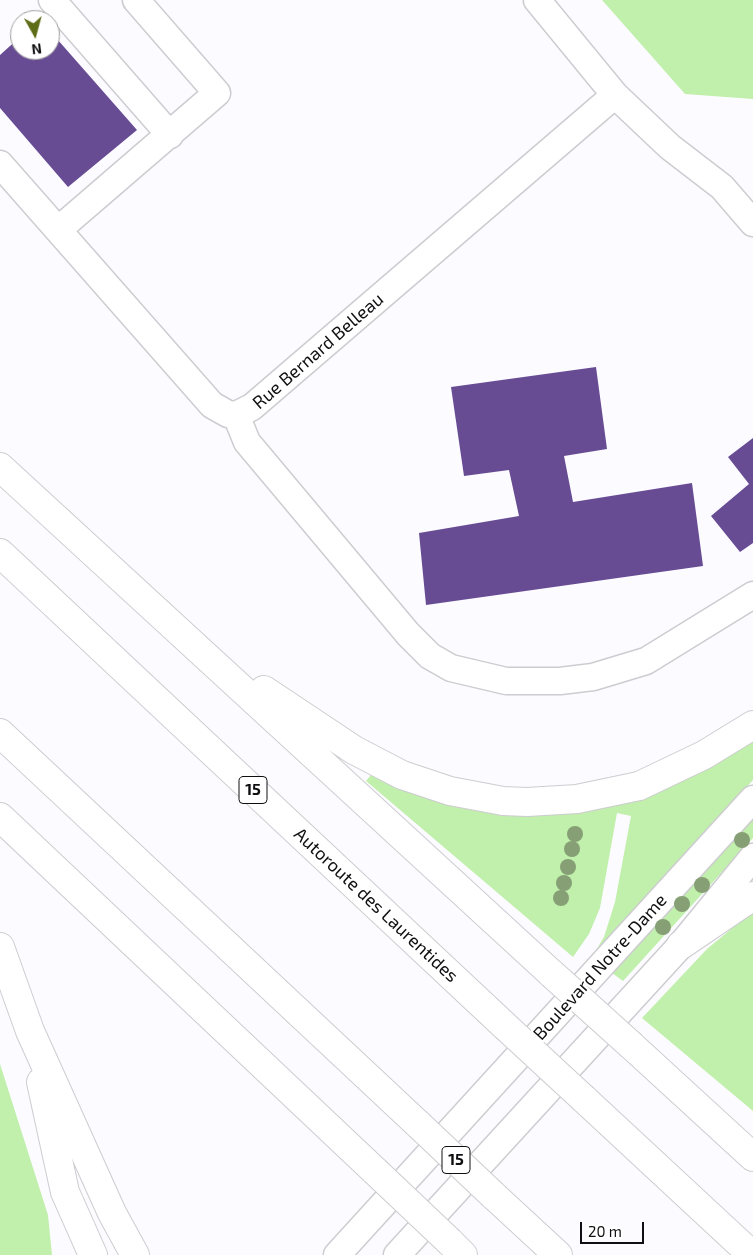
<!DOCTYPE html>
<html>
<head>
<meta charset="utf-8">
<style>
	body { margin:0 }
	#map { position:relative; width:753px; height:1255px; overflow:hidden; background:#fcfbff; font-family:"Exo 2",sans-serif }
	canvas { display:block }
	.north { position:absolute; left:10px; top:10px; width:50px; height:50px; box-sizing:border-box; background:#fff; border:1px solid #9f9f9f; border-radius:50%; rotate:173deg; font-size:14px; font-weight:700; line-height:20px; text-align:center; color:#0f0e10 }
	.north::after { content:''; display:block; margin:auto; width:18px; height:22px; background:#5d6c16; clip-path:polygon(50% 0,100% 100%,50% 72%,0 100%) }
	.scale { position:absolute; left:580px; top:1222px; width:64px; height:22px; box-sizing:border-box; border:2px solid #0f0e10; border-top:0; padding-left:6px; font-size:15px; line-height:18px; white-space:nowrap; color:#0f0e10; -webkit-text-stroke:4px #fff; paint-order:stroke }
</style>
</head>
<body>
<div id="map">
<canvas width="753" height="1255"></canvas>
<div class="north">N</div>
<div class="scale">20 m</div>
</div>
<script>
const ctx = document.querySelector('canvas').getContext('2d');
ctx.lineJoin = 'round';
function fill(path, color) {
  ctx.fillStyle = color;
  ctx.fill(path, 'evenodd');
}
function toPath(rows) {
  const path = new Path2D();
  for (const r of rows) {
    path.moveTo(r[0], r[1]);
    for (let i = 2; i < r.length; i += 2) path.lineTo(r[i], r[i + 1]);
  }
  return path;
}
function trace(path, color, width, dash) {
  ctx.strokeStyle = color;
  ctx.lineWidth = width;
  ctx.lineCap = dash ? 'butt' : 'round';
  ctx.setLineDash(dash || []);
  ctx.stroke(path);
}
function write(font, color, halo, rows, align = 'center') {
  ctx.font = font + ' "Exo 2",sans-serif';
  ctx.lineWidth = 5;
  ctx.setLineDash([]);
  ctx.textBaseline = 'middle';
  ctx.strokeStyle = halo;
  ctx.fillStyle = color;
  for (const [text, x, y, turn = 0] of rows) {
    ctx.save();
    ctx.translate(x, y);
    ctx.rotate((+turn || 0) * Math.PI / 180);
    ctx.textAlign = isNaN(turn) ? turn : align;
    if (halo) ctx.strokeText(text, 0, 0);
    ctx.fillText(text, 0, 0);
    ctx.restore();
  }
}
fill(toPath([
	[602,0,753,0,753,99,685,94],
	[753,738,753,780,595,952,604,937,615,902,631,816,617,813,600,908,589,934,573,957,366,781,374,771,516,813],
	[753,818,753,838,623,981,612,973],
	[753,911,753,1111,642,1018,707,949],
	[0,1064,48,1215,52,1255,0,1255]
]), '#c1efac');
fill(toPath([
	[50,31,137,130,68,187,0,108,0,55,20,37,20,50,50,50],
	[596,367,607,449,564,456,573,502,692,483,703,566,426,605,419,533,519,516,509,470,464,476,451,387],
	[753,438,753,543,740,552,711,516,749,484,728,457]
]), '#674c94');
const minor = toPath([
	[52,0,170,135],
	[537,0,615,95,670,147,722,187,753,223],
	[0,164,212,405,228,414,236,415,252,407,615,95],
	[58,230,217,93,136,0],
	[236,415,247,442,408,634,430,656,451,668,506,681,560,681,593,677,646,661,753,595],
	[337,1255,753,799],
	[397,1255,681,945,753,857]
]);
const highway = toPath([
	[0,467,552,974],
	[0,553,506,1027],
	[264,690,354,750,402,775,450,791,503,801,527,802,577,799,639,786,704,755,753,725],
	[0,733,419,1125],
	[0,817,375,1171],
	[681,945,753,896],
	[0,947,30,1031,112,1213,135,1255],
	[632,1046,753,1157],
	[41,1082,65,1192,93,1255],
	[584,1099,752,1255],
	[493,1195,558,1255],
	[450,1242,463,1255]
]);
trace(minor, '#cdccd0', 29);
trace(highway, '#cdccd0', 30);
trace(minor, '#fff', 26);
trace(highway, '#fff', 28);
const highwayBridge = toPath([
	[552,974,632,1046],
	[506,1027,584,1099],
	[419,1125,493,1195],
	[375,1171,450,1242]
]);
trace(highwayBridge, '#cdccd0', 30, []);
trace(highwayBridge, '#fff', 28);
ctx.fillStyle = '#869f75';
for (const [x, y] of [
	[575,834],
	[742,840],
	[572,849],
	[568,867],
	[564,883],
	[702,885],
	[561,898],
	[682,904],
	[663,927]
]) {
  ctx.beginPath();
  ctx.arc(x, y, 8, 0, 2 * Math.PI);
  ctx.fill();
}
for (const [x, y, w] of [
	[253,790,28],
	[456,1160,28]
]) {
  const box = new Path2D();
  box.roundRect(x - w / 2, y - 13.5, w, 27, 4);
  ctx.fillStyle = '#fff';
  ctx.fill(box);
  trace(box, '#0f0e10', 1);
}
write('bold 16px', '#0f0e10', null, [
	["15",253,790],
	["15",456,1160]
]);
write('18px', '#0f0e10', '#fff', [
	["Rue Bernard Belleau",318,351,-41],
	["Autoroute des Laurentides",376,905,43],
	["Boulevard Notre-Dame",600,967,-48]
]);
</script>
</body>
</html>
